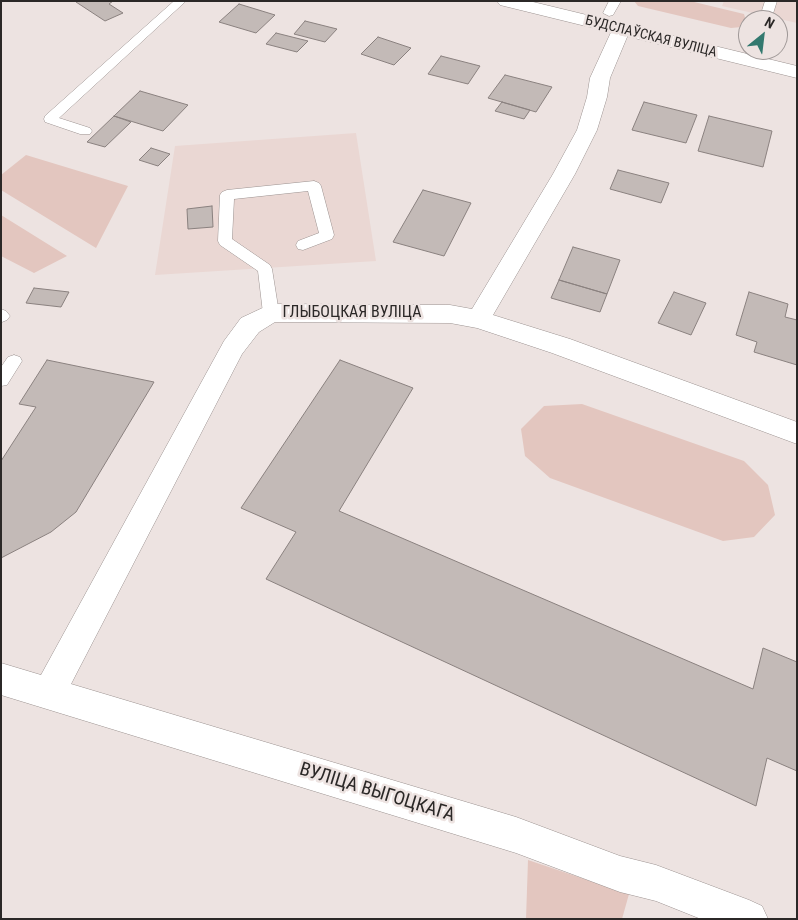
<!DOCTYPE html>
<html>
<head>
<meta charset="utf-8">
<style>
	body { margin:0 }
	#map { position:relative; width:798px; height:920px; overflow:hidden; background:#ede3e1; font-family:"Roboto Condensed",sans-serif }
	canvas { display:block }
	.frame { position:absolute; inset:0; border:2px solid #2b2827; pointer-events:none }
	.north { position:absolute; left:738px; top:10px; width:50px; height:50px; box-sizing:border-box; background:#ede3e1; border:1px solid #9f9897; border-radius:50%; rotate:29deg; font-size:14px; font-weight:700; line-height:20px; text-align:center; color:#2b2827 }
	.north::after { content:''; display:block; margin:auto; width:18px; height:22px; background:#33796f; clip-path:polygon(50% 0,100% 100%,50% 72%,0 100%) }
</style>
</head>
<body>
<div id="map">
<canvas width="798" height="920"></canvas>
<div class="frame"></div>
<div class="north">N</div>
</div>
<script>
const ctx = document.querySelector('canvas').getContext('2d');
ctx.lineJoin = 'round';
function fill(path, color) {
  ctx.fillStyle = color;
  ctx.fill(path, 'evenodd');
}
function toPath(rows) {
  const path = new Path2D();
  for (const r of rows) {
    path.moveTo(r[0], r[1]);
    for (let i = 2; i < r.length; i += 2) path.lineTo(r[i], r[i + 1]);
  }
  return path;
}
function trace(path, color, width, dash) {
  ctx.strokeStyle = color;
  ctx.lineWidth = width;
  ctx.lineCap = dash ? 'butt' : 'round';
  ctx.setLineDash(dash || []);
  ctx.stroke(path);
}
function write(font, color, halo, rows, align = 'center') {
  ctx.font = font + ' "Roboto Condensed",sans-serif';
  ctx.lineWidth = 5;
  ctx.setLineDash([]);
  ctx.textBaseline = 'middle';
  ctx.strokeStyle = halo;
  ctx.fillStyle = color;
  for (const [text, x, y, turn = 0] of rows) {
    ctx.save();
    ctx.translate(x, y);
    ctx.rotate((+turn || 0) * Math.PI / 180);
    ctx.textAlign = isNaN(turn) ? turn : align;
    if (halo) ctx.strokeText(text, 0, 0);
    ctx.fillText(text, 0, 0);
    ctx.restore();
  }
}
fill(toPath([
	[724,1,797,1,797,23,722,6],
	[356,133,376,261,155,275,175,146]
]), '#ead7d3');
fill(toPath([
	[634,1,690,1,744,14,746,21,742,27,731,28,638,6],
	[26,155,128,186,96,248,1,190,1,175],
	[1,215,67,256,34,273,1,256],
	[582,404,744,461,768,485,775,515,754,537,723,541,550,478,525,456,521,429,544,406],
	[528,860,629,894,622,919,526,919]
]), '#e3c6bf');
const building = toPath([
	[78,1,113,1,109,4,123,13,105,21,76,2,78,1],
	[239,4,275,15,256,33,219,22,239,4],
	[305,21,337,29,325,42,294,34,305,21],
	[276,33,308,41,297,52,266,44,276,33],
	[378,37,411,48,394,65,361,54,378,37],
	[441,56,480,66,468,84,428,74,441,56],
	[505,75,552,87,536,112,488,98,505,75],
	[140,91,188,105,163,131,114,116,140,91],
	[502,102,530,110,524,119,495,111,502,102],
	[644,102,697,115,686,143,632,130,644,102],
	[114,116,131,122,105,147,87,142,114,116],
	[709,116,772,131,763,167,698,151,709,116],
	[151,148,170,154,158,166,139,160,151,148],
	[618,170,669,183,661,203,610,189,618,170],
	[423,190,471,203,444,256,393,242,423,190],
	[212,206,213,227,188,229,187,209,212,206],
	[573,247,620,260,607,294,559,280,573,247],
	[559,280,607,294,600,312,551,298,559,280],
	[34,288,69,292,61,307,26,303,34,288],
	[674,292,706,303,691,335,658,323,674,292],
	[749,292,788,304,785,317,797,320,797,365,754,352,757,342,736,335,749,292],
	[47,360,154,382,76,512,51,532,1,558,1,461,36,407,19,404,47,360],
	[340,360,413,388,339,511,753,689,763,648,797,662,797,771,767,758,756,806,266,579,296,532,241,508,340,360]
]);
fill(building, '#c3bab7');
trace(building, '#8a817f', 1);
const service = toPath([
	[174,1,186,1,59,118,90,128,92,131,90,134,80,134,45,122,44,119,45,116,174,1],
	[609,1,621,1,613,15,609,16,603,13,609,1],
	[765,1,777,1,771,20,759,20,765,1],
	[314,181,319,183,321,186,334,235,332,239,303,250,298,249,296,245,298,241,319,233,308,191,234,199,232,239,270,265,272,269,279,313,276,317,271,319,266,317,263,313,258,271,220,245,218,241,220,195,222,192,227,190,314,181],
	[1,309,6,311,10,316,7,320,2,322,1,309],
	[14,355,20,357,22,361,7,385,1,386,1,367,8,357,14,355]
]);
const minor = toPath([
	[621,24,627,26,630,30,610,78,607,97,597,130,575,174,493,315,570,339,797,422,797,444,552,353,477,328,450,323,275,322,259,332,242,354,71,684,516,817,620,856,656,865,749,900,762,906,768,919,701,919,656,901,620,892,516,853,1,695,1,663,41,675,224,341,241,318,271,304,450,305,472,309,553,174,577,130,587,97,590,78,612,30,615,26,621,24]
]);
const secondary = toPath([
	[497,1,529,1,797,66,797,78,500,5,497,1]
]);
trace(service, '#9c9391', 1);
trace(minor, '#9c9391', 1);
trace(secondary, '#9c9391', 1);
fill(service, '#fff');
fill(minor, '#fff');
fill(secondary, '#fff');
write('14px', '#2b2827', '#ede3e1', [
	["БУДСЛАЎСКАЯ ВУЛІЦА",651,37,14]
]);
write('16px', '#2b2827', '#ede3e1', [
	["ГЛЫБОЦКАЯ ВУЛІЦА",352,313]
]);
write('19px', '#2b2827', '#ede3e1', [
	["ВУЛІЦА ВЫГОЦКАГА",377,793,17]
]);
</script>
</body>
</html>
